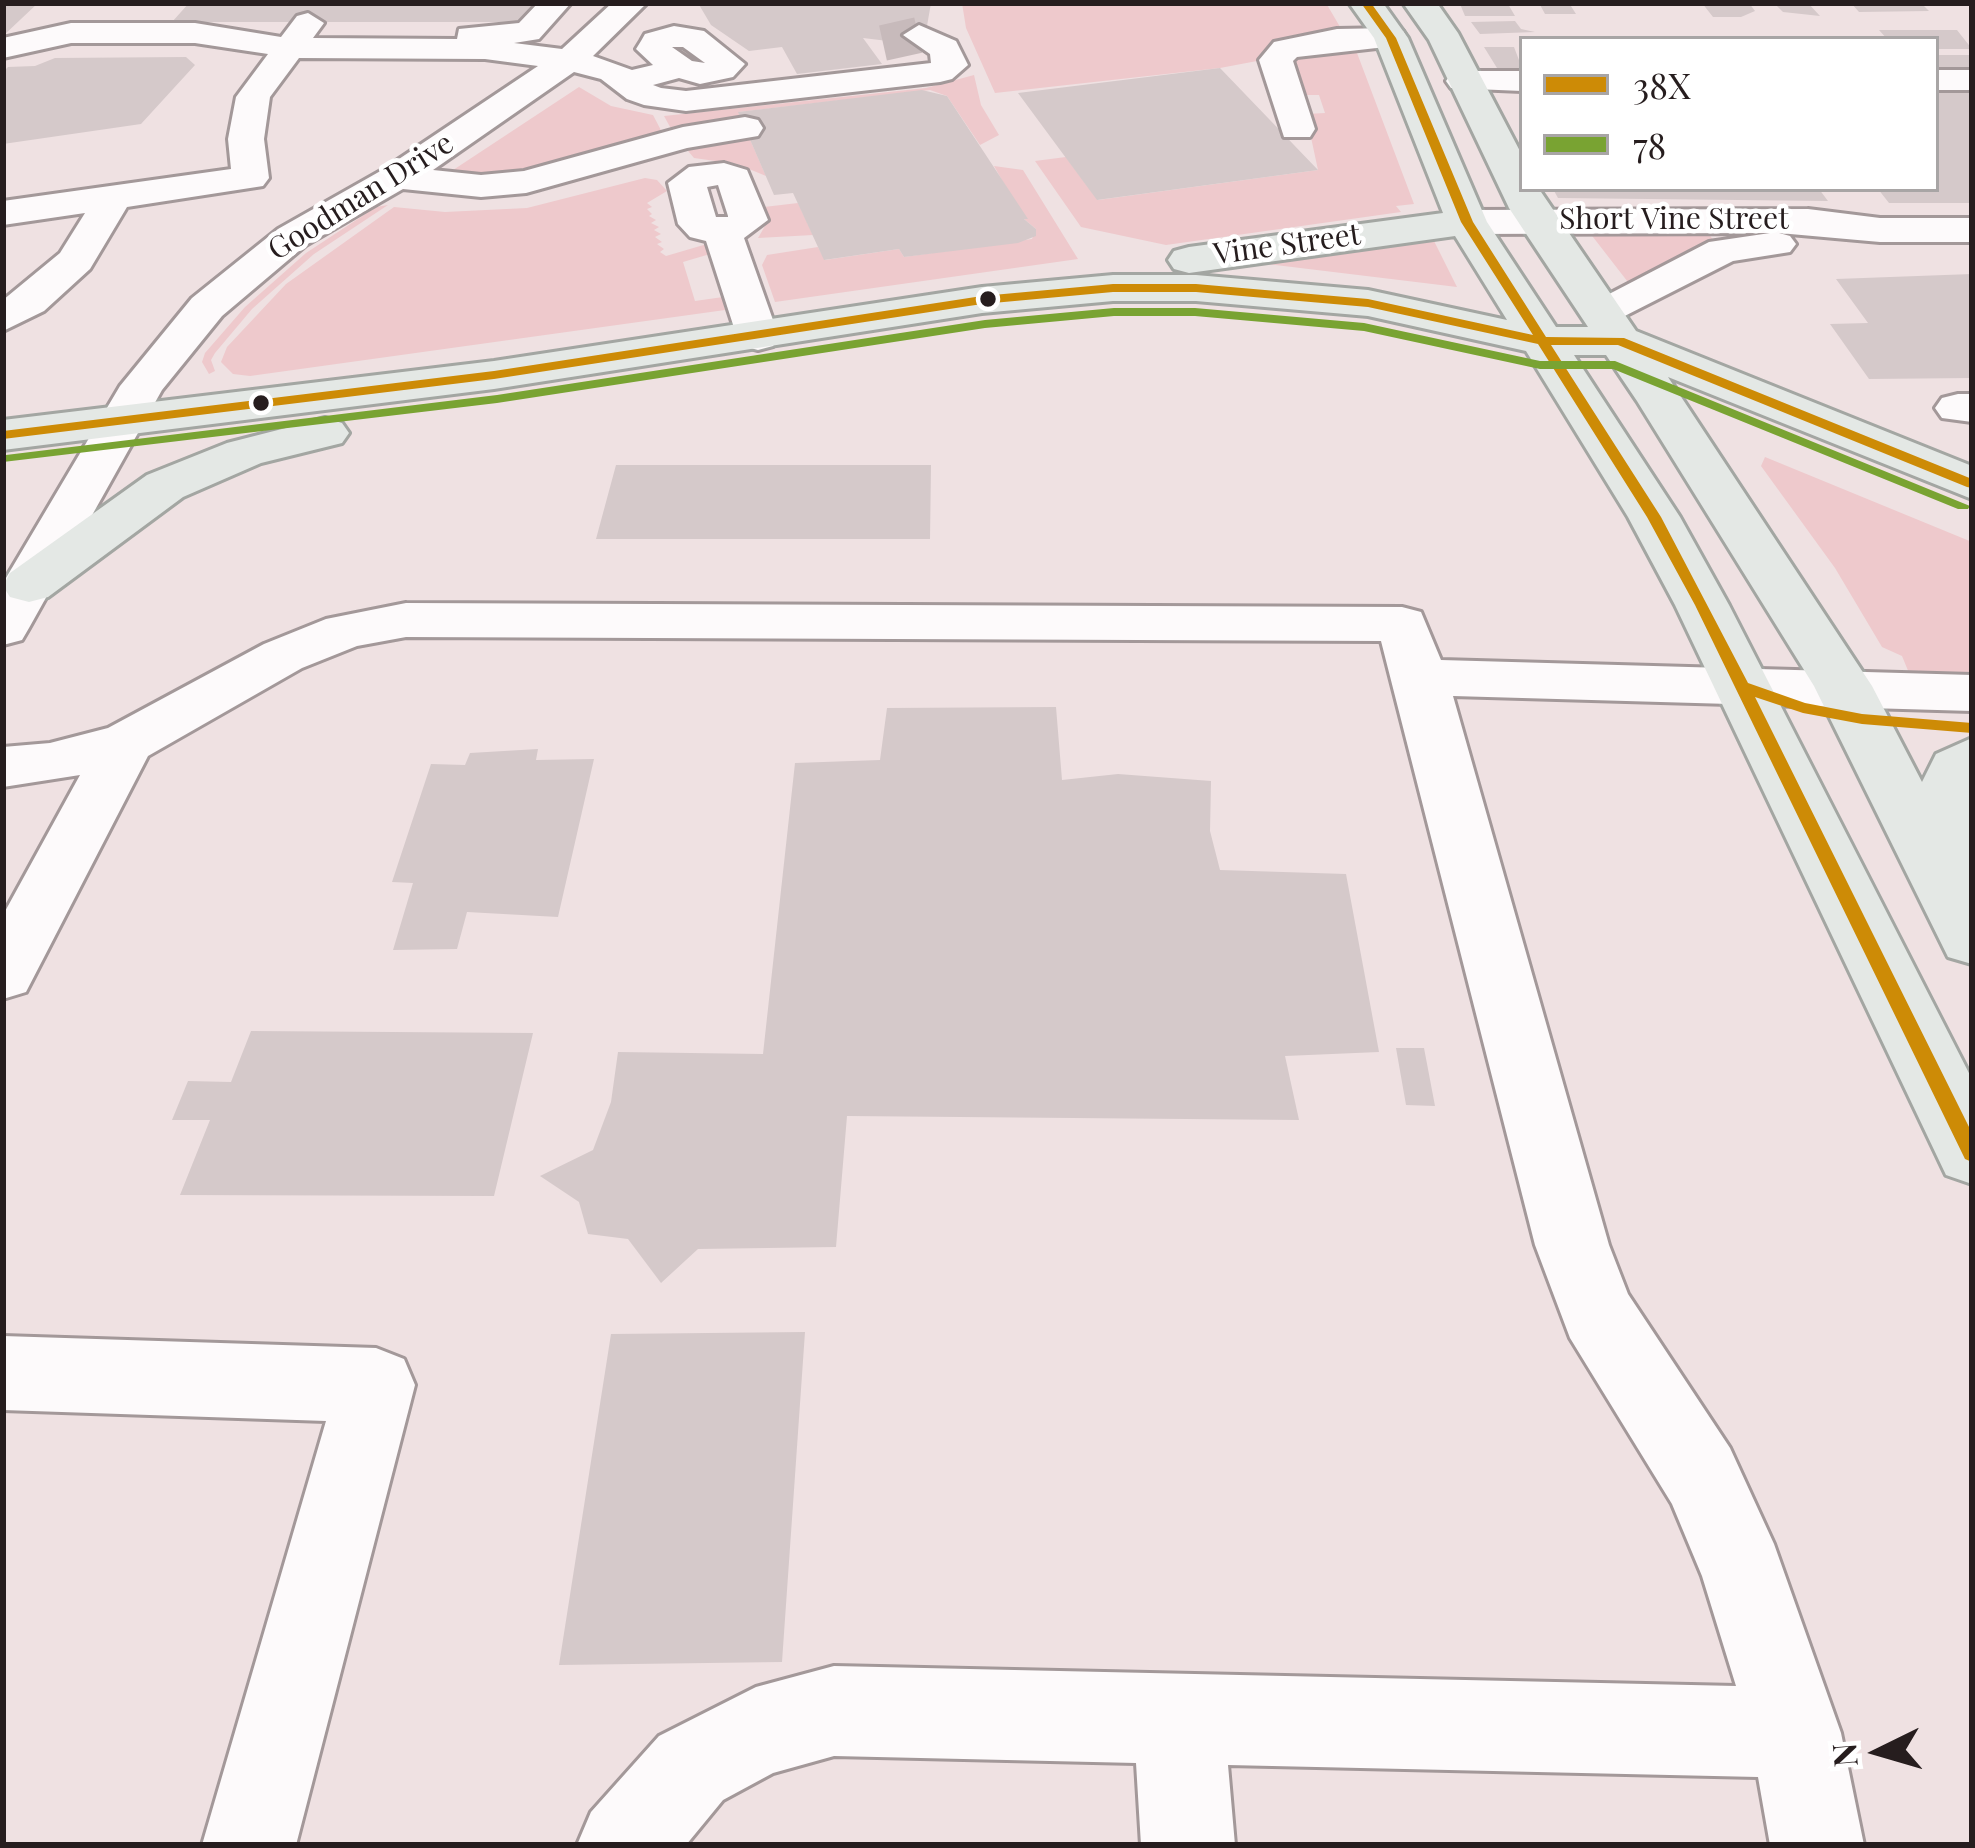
<!DOCTYPE html>
<html>
<head>
<meta charset="utf-8">
<style>
	body { margin:0 }
	#map { position:relative; width:1975px; height:1848px; overflow:hidden; background:#efe1e2; font-family:"Playfair Display",serif }
	canvas { display:block }
	.frame { position:absolute; inset:0; border:6px solid #261d1e; pointer-events:none }
	.legend { position:absolute; left:1519px; top:36px; width:420px; height:156px; box-sizing:border-box; background:#fff; border:3px solid #a8a5a5; margin:0; padding:15px 21px; list-style:none; font-size:36px; color:#261d1e }
	.legend li { display:flex; align-items:center; gap:24px; height:60px }
	.legend b { width:60px; border:3px solid #a8a5a5 }
	.north { position:absolute; left:1819px; top:1692px; width:120px; height:120px; -webkit-text-stroke:9px #fff; paint-order:stroke; rotate:265deg; font-size:33px; font-weight:700; line-height:48px; text-align:center; color:#261d1e }
	.north::after { content:''; display:block; margin:auto; width:42px; height:54px; background:#261d1e; clip-path:polygon(50% 0,100% 100%,50% 72%,0 100%) }
</style>
</head>
<body>
<div id="map">
<canvas width="1975" height="1848"></canvas>
<div class="frame"></div>
<ul class="legend">
<li><b style="height:15px;background:#cd8b06"></b>38X</li>
<li><b style="height:15px;background:#79a332"></b>78</li>
</ul>
<div class="north">N</div>
</div>
<script>
const ctx = document.querySelector('canvas').getContext('2d');
ctx.lineJoin = 'round';
function fill(path, color) {
  ctx.fillStyle = color;
  ctx.fill(path, 'evenodd');
}
function toPath(rows) {
  const path = new Path2D();
  for (const r of rows) {
    path.moveTo(r[0], r[1]);
    for (let i = 2; i < r.length; i += 2) path.lineTo(r[i], r[i + 1]);
  }
  return path;
}
function trace(path, color, width, dash) {
  ctx.strokeStyle = color;
  ctx.lineWidth = width;
  ctx.lineCap = dash ? 'butt' : 'round';
  ctx.setLineDash(dash || []);
  ctx.stroke(path);
}
function write(font, color, halo, rows, align = 'center') {
  ctx.font = font + ' "Playfair Display",serif';
  ctx.lineWidth = 9;
  ctx.setLineDash([]);
  ctx.textBaseline = 'middle';
  ctx.strokeStyle = halo;
  ctx.fillStyle = color;
  for (const [text, x, y, turn = 0] of rows) {
    ctx.save();
    ctx.translate(x, y);
    ctx.rotate((+turn || 0) * Math.PI / 180);
    ctx.textAlign = isNaN(turn) ? turn : align;
    if (halo) ctx.strokeText(text, 0, 0);
    ctx.fillText(text, 0, 0);
    ctx.restore();
  }
}
fill(toPath([
	[962,3,1326,3,1343,32,1277,44,1257,61,1220,68,995,93,966,28],
	[1354,45,1414,204,1396,206,1401,212,1166,245,1081,227,1035,161,1066,157,1098,200,1318,170,1306,114,1325,113,1319,95,1301,95,1294,62,1302,55],
	[974,75,981,105,999,135,980,145,947,96,930,90,739,112,743,124,674,134,664,116,926,88],
	[579,87,611,106,653,115,664,136,526,176,441,178],
	[748,135,766,176,737,164,694,158,683,145],
	[994,166,1023,170,1078,259,775,302,762,265,767,255,818,247,825,260,899,249,904,257,1032,239,1036,229,1024,219],
	[645,178,657,180,667,191,647,203,652,207,647,209,652,214,649,216,656,220,651,223,659,227,654,230,661,234,655,237,662,242,657,244,664,249,660,252,666,256,707,244,710,254,683,262,695,301,723,297,725,310,250,376,233,374,221,362,227,347,286,284,394,207,445,212,527,208],
	[798,203,813,235,758,238,769,219,764,207],
	[388,205,314,254,252,309,215,353,211,360,215,371,209,374,202,362,205,353,245,307,306,253,376,207],
	[1586,228,1707,231,1713,240,1631,286],
	[1433,239,1457,287,1259,263],
	[1765,457,1972,542,1972,678,1909,673,1902,656,1882,647,1835,568,1761,466]
]), '#eec9cc');
fill(toPath([
	[3,3,38,3,3,36],
	[189,3,540,3,531,22,172,22],
	[698,3,931,3,927,26,913,44,863,38,882,64,797,74,782,47,749,51,711,25],
	[1539,3,1569,3,1576,14,1545,14],
	[1702,3,1749,3,1755,11,1741,17,1713,17],
	[1774,3,1808,3,1820,16,1783,12],
	[1851,3,1921,3,1929,11,1859,12],
	[1460,4,1508,4,1515,16,1465,16],
	[1515,21,1521,29,1535,32,1480,34,1471,22],
	[1879,30,1957,30,1972,49,1936,49,1936,39,1887,39],
	[1484,47,1514,47,1522,68,1497,68],
	[1936,55,1972,55,1972,69,1936,70],
	[186,57,195,65,141,124,3,144,3,72,8,67,35,66,55,58],
	[1220,68,1318,170,1097,200,1018,93],
	[922,90,947,96,1028,219,1024,219,1036,229,1036,236,1018,243,904,257,899,249,824,260,793,193,774,195,738,112],
	[1936,93,1972,93,1972,203,1889,203,1878,189,1936,189],
	[1553,189,1819,189,1828,201,1558,198],
	[1972,274,1972,378,1869,379,1830,324,1868,323,1836,279],
	[616,465,931,465,930,539,596,539],
	[1056,707,1062,780,1118,774,1211,781,1210,831,1220,870,1346,874,1379,1052,1285,1056,1299,1120,847,1116,836,1247,698,1249,661,1283,628,1239,588,1234,579,1202,540,1176,593,1150,611,1102,618,1052,763,1054,795,763,880,760,887,708],
	[538,749,536,760,594,759,558,917,467,912,457,949,393,950,413,883,392,882,431,764,465,765,470,753],
	[251,1031,533,1033,494,1196,180,1195,210,1120,172,1120,188,1081,231,1082],
	[1396,1048,1424,1048,1435,1106,1406,1105],
	[805,1332,782,1662,559,1665,611,1334]
]), '#d5c9ca');
trace(toPath([
	[883,43,919,35]
]), '#c7babb', 36, [36, 18]);
const minor = toPath([
	[538,3,571,3,539,39,514,43,562,49,612,3,647,3,593,56,632,70,653,65,636,49,641,41,645,34,674,26,704,31,745,64,733,77,700,84,679,78,653,85,661,88,686,91,931,63,930,54,903,35,919,25,956,41,968,65,952,79,940,82,686,111,644,105,627,99,601,79,574,72,433,170,481,175,524,171,683,127,745,117,758,120,763,128,758,136,687,148,526,193,481,197,403,189,306,245,222,316,162,390,29,628,22,640,3,645,3,583,120,386,192,298,278,229,384,169,538,66,485,59,299,58,270,97,264,139,269,178,263,186,127,207,90,269,44,311,3,331,3,300,60,253,85,213,3,225,3,201,231,169,228,139,236,97,268,54,195,43,71,43,3,58,3,38,71,23,195,23,281,37,297,16,308,13,324,23,313,38,457,39,459,29,519,23,538,3],
	[672,47,683,47,705,63,692,61,672,47],
	[1391,28,1403,31,1407,38,1403,45,1297,57,1293,61,1315,129,1310,137,1284,137,1259,60,1274,42,1337,29,1391,28],
	[1936,70,1972,70,1972,90,1936,90,1936,70],
	[1463,71,1522,71,1522,91,1451,88,1446,81,1451,74,1463,71],
	[724,163,747,170,768,220,744,238,779,337,773,346,758,350,743,346,737,337,706,241,690,237,678,224,668,183,689,167,724,163],
	[718,185,728,216,728,217,716,217,707,187,718,185],
	[1808,209,1880,218,1972,218,1972,242,1880,242,1779,233,1790,236,1796,244,1790,252,1733,261,1603,327,1588,323,1582,314,1588,305,1709,242,1770,233,1467,234,1453,230,1448,222,1453,214,1467,210,1808,209],
	[1958,394,1972,394,1972,422,1942,418,1935,408,1942,398,1958,394],
	[406,603,1402,607,1421,612,1441,660,1972,675,1972,711,1453,696,1609,1245,1628,1294,1730,1448,1774,1544,1841,1733,1864,1845,1770,1845,1758,1777,1228,1765,1235,1845,1141,1845,1136,1763,834,1756,773,1773,723,1800,686,1845,577,1845,591,1812,659,1736,756,1687,834,1666,1736,1686,1702,1576,1672,1504,1570,1338,1535,1245,1381,641,406,637,357,646,302,668,148,756,26,992,3,999,3,915,80,775,3,787,3,747,50,743,108,728,264,644,326,619,406,603],
	[3,1336,376,1348,404,1359,415,1385,296,1845,202,1845,326,1421,3,1410,3,1336]
]);
const major = toPath([
	[1349,3,1383,3,1408,38,1487,222,1556,327,1588,327,1509,208,1429,40,1403,3,1437,3,1458,33,1522,155,1522,189,1539,189,1636,331,1972,466,1972,499,1668,377,1872,686,1922,782,1936,754,1972,738,1972,964,1948,957,1814,686,1637,401,1606,355,1574,355,1680,517,1729,605,1972,1079,1972,1184,1946,1175,1675,605,1628,517,1526,351,1368,316,1196,301,1113,301,982,313,494,389,3,450,3,420,494,361,982,287,1113,275,1196,275,1368,290,1507,320,1455,236,1189,273,1174,269,1168,260,1174,251,1189,247,1443,213,1374,38,1349,3],
	[325,418,342,423,349,433,342,443,261,463,183,497,48,597,29,602,10,597,3,586,10,573,147,475,227,443,325,418]
]);
trace(minor, '#a39899', 6);
trace(major, '#a3a6a2', 6);
fill(minor, '#fdfafb');
fill(major, '#e4e8e5');
fill(toPath([
	[1361,3,1371,3,1396,38,1473,222,1546,337,1624,338,1972,479,1972,488,1967,487,1618,345,1551,345,1661,517,1748,683,1805,703,1862,714,1972,723,1972,733,1862,724,1803,713,1755,697,1972,1133,1972,1162,1965,1159,1695,605,1647,517,1538,344,1368,307,1196,292,1113,292,982,304,494,379,3,439,3,431,494,371,982,296,1113,284,1196,284,1368,299,1533,335,1461,222,1386,38,1361,3]
]), '#cd8b06');
fill(toPath([
	[1114,308,1195,308,1364,323,1540,361,1615,361,1970,506,1968,509,1958,509,1613,369,1540,369,1364,331,1195,316,1114,316,985,328,497,403,3,462,3,456,6,455,497,395,985,320,1114,308]
]), '#79a332');
for (const [x, y, r, color] of [
	[988,299,10,"#261d1e"],
	[261,403,10,"#261d1e"]
]) {
  const dot = new Path2D();
  dot.arc(x, y, r, 0, 2 * Math.PI);
  ctx.fillStyle = color;
  ctx.fill(dot);
  trace(dot, '#fff', 4.5);
}
write('30px', '#261d1e', '#fff', [
	["Goodman Drive",361,197,-32],
	["Short Vine Street",1674,220],
	["Vine Street",1287,245,-8]
]);
</script>
</body>
</html>
